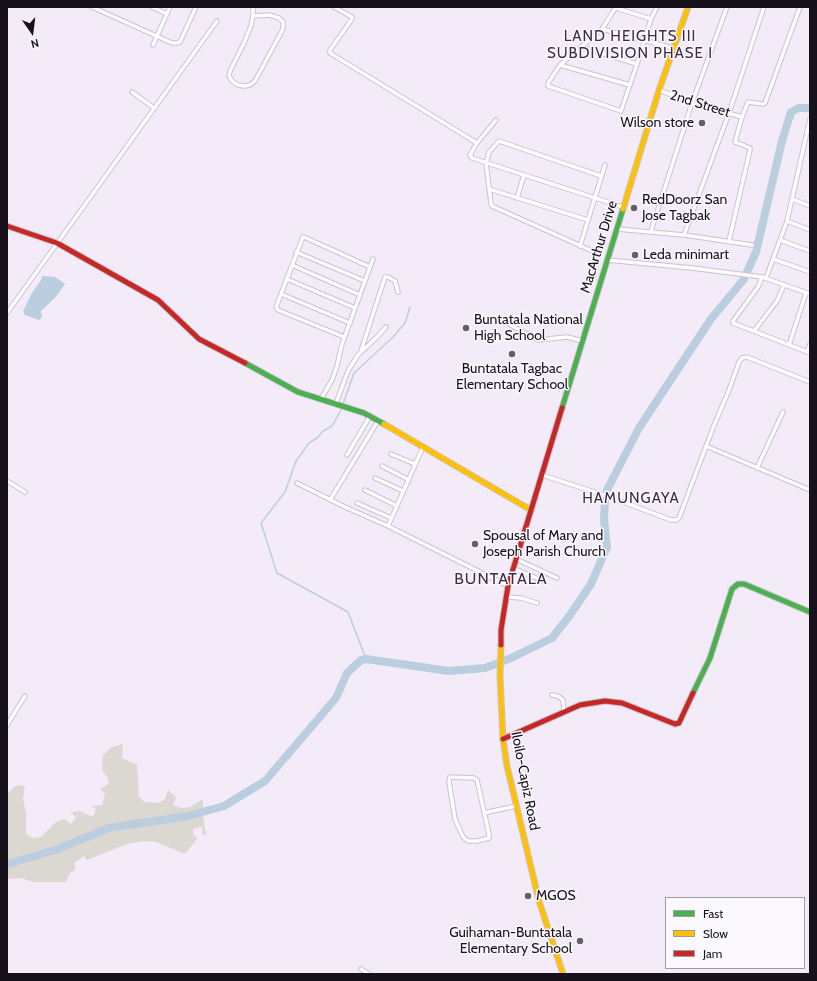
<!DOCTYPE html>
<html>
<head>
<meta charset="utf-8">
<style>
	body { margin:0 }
	#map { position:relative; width:817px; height:981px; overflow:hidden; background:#f3ecf8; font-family:Cabin,sans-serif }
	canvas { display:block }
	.frame { position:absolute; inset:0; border:8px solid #17111b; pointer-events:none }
	.legend { position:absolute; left:665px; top:897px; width:140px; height:72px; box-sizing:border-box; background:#fbf8fe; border:1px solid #a09ca3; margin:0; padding:5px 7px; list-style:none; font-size:12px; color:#17111b }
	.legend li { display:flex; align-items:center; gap:8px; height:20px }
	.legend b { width:20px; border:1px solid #a09ca3 }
	.north { position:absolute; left:12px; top:12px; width:40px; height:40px; -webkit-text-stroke:3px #fbf8fe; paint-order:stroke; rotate:166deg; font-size:11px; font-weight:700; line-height:16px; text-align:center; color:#17111b }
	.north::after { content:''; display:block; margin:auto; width:14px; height:18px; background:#17111b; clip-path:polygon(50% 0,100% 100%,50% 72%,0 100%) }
</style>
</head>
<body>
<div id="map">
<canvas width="817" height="981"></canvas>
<div class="frame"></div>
<ul class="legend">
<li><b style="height:5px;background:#4caf50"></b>Fast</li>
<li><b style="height:5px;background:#ffc107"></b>Slow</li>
<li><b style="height:5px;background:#c62828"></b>Jam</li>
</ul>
<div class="north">N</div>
</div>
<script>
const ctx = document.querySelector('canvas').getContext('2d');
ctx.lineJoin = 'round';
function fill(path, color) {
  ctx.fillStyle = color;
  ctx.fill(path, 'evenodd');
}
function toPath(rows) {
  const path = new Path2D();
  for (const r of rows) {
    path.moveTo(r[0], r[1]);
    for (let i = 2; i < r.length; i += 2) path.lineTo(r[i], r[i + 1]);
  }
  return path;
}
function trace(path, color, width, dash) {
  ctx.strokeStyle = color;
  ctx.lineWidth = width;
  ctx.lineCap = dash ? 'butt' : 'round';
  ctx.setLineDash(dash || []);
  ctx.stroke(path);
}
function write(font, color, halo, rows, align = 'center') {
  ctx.font = font + ' Cabin,sans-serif';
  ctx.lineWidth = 3;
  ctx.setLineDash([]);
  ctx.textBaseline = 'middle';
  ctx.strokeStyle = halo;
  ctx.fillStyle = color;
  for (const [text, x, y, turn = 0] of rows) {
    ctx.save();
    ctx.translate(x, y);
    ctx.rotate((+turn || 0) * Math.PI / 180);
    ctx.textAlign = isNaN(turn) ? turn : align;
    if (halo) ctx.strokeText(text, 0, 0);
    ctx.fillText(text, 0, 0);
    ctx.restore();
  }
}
fill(toPath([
	[123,744,122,758,137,765,139,796,144,802,159,803,165,799,168,790,176,797,173,805,182,808,190,807,203,799,203,811,194,814,109,827,51,850,7,862,7,794,15,786,21,785,25,787,23,799,26,813,26,834,33,838,41,837,56,822,65,819,71,824,76,818,71,812,80,811,93,817,96,809,91,806,102,805,105,793,100,789,109,784,107,777,102,770,103,755,112,747],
	[203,814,206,835,203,835,202,827,193,829,194,836,198,838,185,854,156,842,144,841,127,844,87,860,84,856,74,863,76,869,70,873,66,882,33,882,21,878,9,879,7,880,7,867,62,851,113,830,177,820]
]), '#dbd8d2');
fill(toPath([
	[42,276,55,277,65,284,55,298,41,311,42,317,39,320,25,315,23,311,32,293,41,280]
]), '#bacee0');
trace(toPath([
	[366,659,348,612,277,573,261,523,285,492,296,461,309,443,317,438,323,431,332,426,341,410,354,373,392,338,405,323,410,307]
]), '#bacee0', 1.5);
trace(toPath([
	[747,272,756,252,782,141,791,112,799,108,810,108],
	[607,490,639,428,664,390,711,319,744,279],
	[7,864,55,850,109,828,188,816,224,806,265,781,336,698,347,673,361,660,366,659,449,671,485,668,511,658,552,638,570,615,591,584,607,547,604,520,605,499]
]), '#bacee0', 8);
const street = toPath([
	[92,7,172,43,177,43,180,42,196,7],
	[152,7,167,14],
	[253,7,253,16,251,26,244,43,230,71,229,76,232,81,238,85,245,86,250,85,255,81,283,29,283,22,279,18,269,15,253,16],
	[334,7,352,17,352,19,330,50,330,53,477,143,470,155,472,158,623,207],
	[616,7,602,29,560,65,548,83,548,86,621,111,637,64,651,19,657,7],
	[616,8,651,19],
	[602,29,673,48],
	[153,45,170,7],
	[581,47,637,64],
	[560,65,630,85],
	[659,90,692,103,742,117],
	[132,92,154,108],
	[477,143,496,120],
	[489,189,588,220],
	[517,198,524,175],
	[792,199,810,119],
	[787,221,810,230],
	[617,229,684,235,752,245],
	[651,231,692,103,727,7],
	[684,235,729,113,764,7],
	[780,240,810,251],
	[729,241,750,150,750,148,735,142,742,117,748,102,763,104,765,103,800,7],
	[580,246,605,165],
	[590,250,492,206,491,203,486,163,489,152,499,141,601,176],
	[296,252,365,281],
	[773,259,810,272],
	[607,260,692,268,762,277,810,294],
	[292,265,360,295],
	[762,277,758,287,733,321,733,323,810,353],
	[766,278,787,221,792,199,810,206],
	[287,279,355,308],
	[281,294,350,323],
	[7,313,217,21],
	[509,324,538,340,567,337,583,341],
	[754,331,777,301,784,285],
	[344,337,278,310,276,307,303,237,304,237,370,267],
	[789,345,806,293],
	[361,351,385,277,388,277,395,281,398,292],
	[807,352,810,344],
	[321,399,332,380,337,366,342,344,373,259],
	[336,403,348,371,358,355,377,337,386,327],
	[706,446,810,490],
	[391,454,415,464],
	[347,455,370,416],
	[382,466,409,480],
	[757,468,783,412],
	[542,475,610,497,671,520,676,520,679,518,713,428,729,390,739,362,742,358,747,357,810,382],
	[375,478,403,491],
	[7,481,25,492],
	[297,483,345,507,388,526,508,586],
	[365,490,397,506],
	[330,500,378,421],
	[357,503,391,518],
	[388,526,423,447],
	[516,559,557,578],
	[513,568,543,581],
	[507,597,521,598,537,603],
	[552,695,558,696,563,700,564,711],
	[7,725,25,696],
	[450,777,474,778,477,780,489,834,489,838,477,841,468,841,463,837,455,819,449,782,450,777],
	[484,813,516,806],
	[361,969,369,974]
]);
const fast = toPath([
	[245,363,298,392,364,413,384,424],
	[562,408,623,209],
	[693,693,710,658,732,589,738,584,744,584,810,612]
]);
const slow = toPath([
	[623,209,659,90,688,7],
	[384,424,531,510],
	[501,645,500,676,503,739,507,766,539,901,563,974]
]);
const jam = toPath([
	[7,226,57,243,158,300,199,339,245,363],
	[501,645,501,630,508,586,562,408],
	[503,739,580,705,605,701,622,703,675,724,679,723,693,693]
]);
trace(street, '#cac3ce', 5.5);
trace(fast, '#cac3ce', 7);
trace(slow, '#cac3ce', 7);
trace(jam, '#cac3ce', 7);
trace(street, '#fdfcfe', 3.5);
trace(fast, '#4caf50', 5);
trace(slow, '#ffc107', 5);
trace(jam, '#c62828', 5);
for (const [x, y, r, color] of [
	[702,123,4,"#645e68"],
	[634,208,4,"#645e68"],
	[635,255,4,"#645e68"],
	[466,328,4,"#645e68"],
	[512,354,4,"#645e68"],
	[475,544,4,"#645e68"],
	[528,896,4,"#645e68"],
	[580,941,4,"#645e68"]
]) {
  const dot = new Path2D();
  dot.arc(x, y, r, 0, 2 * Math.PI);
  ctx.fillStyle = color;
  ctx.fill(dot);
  trace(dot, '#fbf8fe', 1.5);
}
write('14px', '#17111b', '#fbf8fe', [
	["2nd Street",700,104,17],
	["MacArthur Drive",599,247,-73],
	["Iloilo-Capiz Road",525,781,79]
]);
write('14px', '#17111b', '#fbf8fe', [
	["Wilson store",694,123,"right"],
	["RedDoorz San",642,200],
	["Jose Tagbak",642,216],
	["Leda minimart",643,255],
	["Buntatala National",474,320],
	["High School",474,336],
	["Buntatala Tagbac",512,369,"center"],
	["Elementary School",512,385,"center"],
	["Spousal of Mary and",483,536],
	["Joseph Parish Church",483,552],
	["MGOS",536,896],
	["Guihaman-Buntatala",572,933,"right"],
	["Elementary School",572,949,"right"]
], 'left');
ctx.letterSpacing = '1px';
write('15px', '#3a2d43', '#fbf8fe', [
	["LAND HEIGHTS III",630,37],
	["SUBDIVISION PHASE I",630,54],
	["HAMUNGAYA",631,499]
]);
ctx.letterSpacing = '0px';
ctx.letterSpacing = '1px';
write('16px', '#3a2d43', '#fbf8fe', [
	["BUNTATALA",501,579]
]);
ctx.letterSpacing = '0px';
</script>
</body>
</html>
